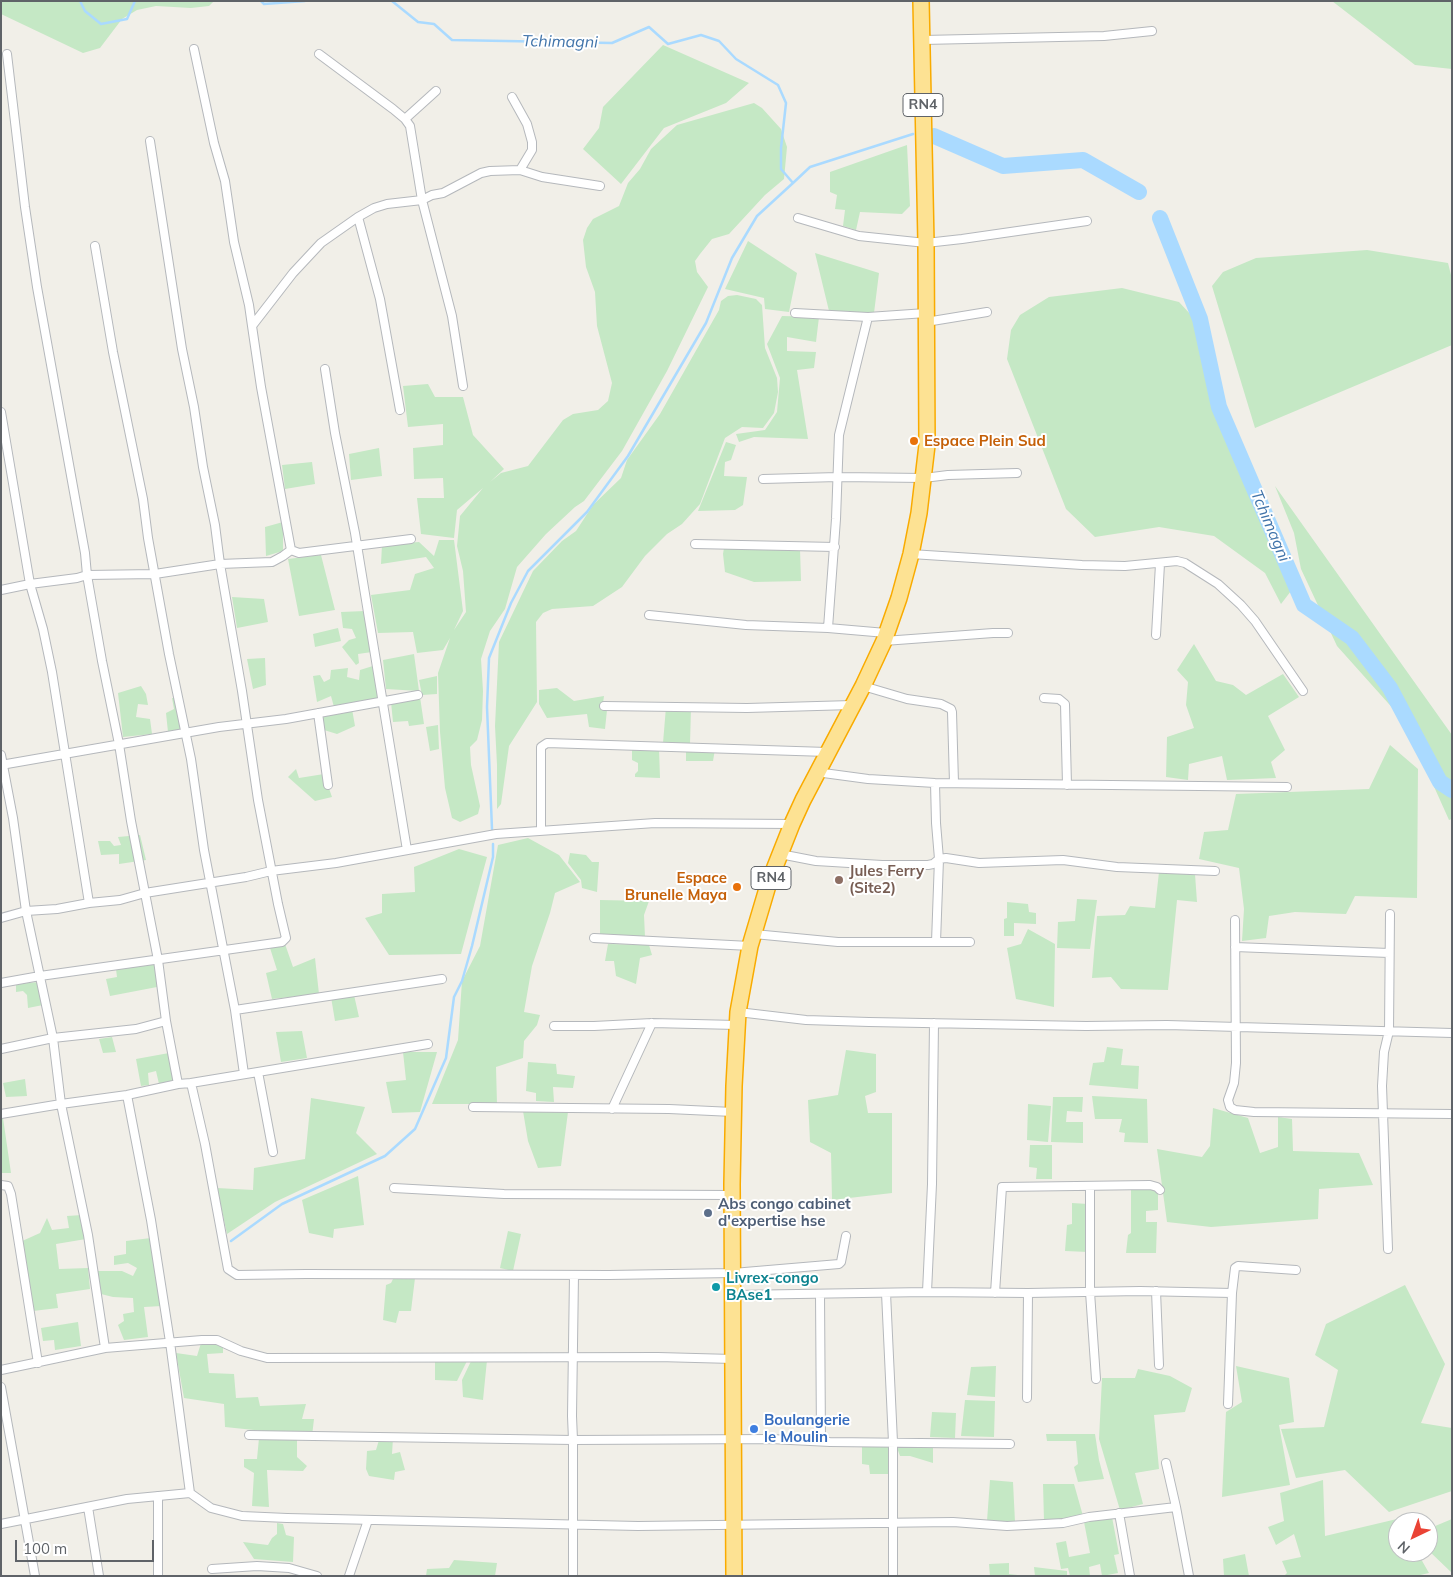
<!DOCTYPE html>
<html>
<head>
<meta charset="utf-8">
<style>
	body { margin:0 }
	#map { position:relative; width:1453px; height:1577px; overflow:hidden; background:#f1efe8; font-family:Mulish,sans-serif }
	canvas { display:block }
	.frame { position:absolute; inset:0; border:2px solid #5f6368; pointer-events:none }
	.north { position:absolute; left:1388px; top:1512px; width:50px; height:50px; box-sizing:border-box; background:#fff; border:1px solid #bfc1c3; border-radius:50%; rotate:222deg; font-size:14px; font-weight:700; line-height:20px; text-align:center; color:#5f6368 }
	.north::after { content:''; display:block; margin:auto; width:18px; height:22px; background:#ea4335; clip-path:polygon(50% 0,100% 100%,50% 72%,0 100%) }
	.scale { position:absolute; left:15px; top:1540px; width:139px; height:22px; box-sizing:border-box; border:2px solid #5f6368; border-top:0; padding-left:6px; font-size:15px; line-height:18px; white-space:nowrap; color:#5f6368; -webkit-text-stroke:4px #fff; paint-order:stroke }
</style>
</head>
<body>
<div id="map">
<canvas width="1453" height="1577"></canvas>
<div class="frame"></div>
<div class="north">N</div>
<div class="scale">100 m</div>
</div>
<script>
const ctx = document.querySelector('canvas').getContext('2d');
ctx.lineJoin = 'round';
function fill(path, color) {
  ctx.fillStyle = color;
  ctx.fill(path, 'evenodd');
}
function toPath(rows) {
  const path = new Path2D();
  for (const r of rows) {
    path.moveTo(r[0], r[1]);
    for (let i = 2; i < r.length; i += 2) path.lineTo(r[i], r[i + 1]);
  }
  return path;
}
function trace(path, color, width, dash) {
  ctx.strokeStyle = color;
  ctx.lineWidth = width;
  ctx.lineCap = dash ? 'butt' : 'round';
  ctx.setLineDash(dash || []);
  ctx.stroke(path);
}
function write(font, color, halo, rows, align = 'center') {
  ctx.font = font + ' Mulish,sans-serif';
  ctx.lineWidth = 4;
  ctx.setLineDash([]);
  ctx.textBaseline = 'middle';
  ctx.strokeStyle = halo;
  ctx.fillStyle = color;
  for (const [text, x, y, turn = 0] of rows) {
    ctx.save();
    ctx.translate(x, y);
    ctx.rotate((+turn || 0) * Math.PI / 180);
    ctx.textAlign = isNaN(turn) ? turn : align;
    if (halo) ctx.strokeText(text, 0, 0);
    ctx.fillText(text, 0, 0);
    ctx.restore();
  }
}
fill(toPath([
	[1,1,214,1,209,6,191,8,156,6,137,10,122,19,100,48,83,53,1,14],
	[1332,1,1452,1,1452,69,1415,65],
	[663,45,749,83,726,103,664,128,621,184,583,149,599,128,603,107],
	[754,103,762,108,781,129,787,147,784,179,765,195,729,234,712,239,700,254,695,261,697,272,708,287,667,371,622,451,584,501,575,507,546,534,517,567,505,609,490,631,481,659,483,691,482,720,477,740,470,747,471,765,480,806,478,814,460,822,452,818,445,788,440,732,438,673,450,638,443,650,417,653,413,632,378,633,371,595,410,590,415,574,434,568,426,557,381,564,382,545,419,542,434,556,439,540,454,540,463,611,454,630,466,612,463,571,457,546,460,516,483,488,457,510,454,538,421,534,417,498,444,498,443,478,414,479,413,448,443,445,443,424,408,427,403,386,428,384,435,397,463,397,473,435,504,469,490,482,501,473,528,466,563,420,573,414,598,410,608,401,612,383,597,326,595,292,586,267,583,240,587,228,593,219,619,206,628,183,640,169,651,149,677,125],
	[907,145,910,206,902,214,860,212,856,230,843,226,845,210,835,209,837,195,830,192,830,172],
	[748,241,797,273,789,312,765,309,764,298,725,289],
	[1367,250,1448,263,1452,279,1452,345,1255,428,1212,286,1223,272,1256,258],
	[815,253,879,273,874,313,829,311],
	[1122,288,1179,302,1192,316,1229,428,1291,591,1281,604,1265,573,1214,536,1159,527,1095,537,1066,509,1007,359,1011,330,1020,315,1049,297],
	[737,295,756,299,762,305,765,348,777,378,778,392,774,413,763,428,742,427,725,438,700,504,682,524,667,534,645,556,622,587,593,606,552,609,543,613,536,622,537,702,509,746,501,804,497,809,497,765,495,726,499,642,533,571,562,541,576,531,593,505,621,478,627,460,660,414,719,310,721,301,728,296],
	[782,316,819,317,816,342,787,337,787,351,816,352,814,368,797,370,808,439,754,437,739,442,736,434,765,430,777,412,780,378,767,344],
	[726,442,736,445,731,460,725,462,724,476,747,477,743,505,735,510,698,511],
	[379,448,382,476,351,480,349,454],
	[312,462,315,484,285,489,282,465],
	[1275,486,1452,735,1452,819,1449,820,1405,722,1337,646,1301,569,1294,533],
	[283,522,283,551,266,556,265,527],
	[724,548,800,549,801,581,754,582,725,572,723,554],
	[321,555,335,610,299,616,288,559],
	[232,597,264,599,268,622,237,628],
	[365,611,372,652,358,654,359,663,356,665,342,647,349,640,356,638,352,629,343,628,341,612],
	[338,628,341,641,315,647,313,634],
	[1194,644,1216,681,1233,685,1246,695,1283,674,1299,697,1268,716,1285,750,1271,762,1276,778,1227,780,1222,756,1189,764,1188,780,1166,777,1167,737,1194,728,1186,705,1188,682,1177,670],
	[414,654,419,691,386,689,383,660],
	[265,658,266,685,253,689,247,659],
	[376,665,381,700,334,707,331,696,317,702,313,676,320,675,324,682,330,679,331,670,348,668,347,677,359,680,360,670],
	[437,676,437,694,422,695,419,680],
	[141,686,146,694,148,705,138,704,136,717,150,719,152,734,123,737,118,693],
	[557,688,574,701,604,696,602,710,607,710,605,729,589,727,587,714,547,718,539,704,539,690],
	[420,697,424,724,409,726,408,721,393,722,391,702],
	[172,698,176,698,182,731,168,732,166,713,174,709],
	[666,707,691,708,690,744,663,743],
	[352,709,355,726,337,734,324,730,320,714],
	[438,725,439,749,430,751,426,727],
	[1390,745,1418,769,1417,898,1355,896,1346,914,1295,912,1269,916,1266,938,1242,941,1244,909,1239,868,1199,859,1204,832,1228,830,1236,794,1369,789],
	[632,747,659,748,660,778,635,777,635,774,638,771,638,763,632,760],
	[686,748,715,749,713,761,686,761],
	[296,769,299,778,324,774,332,797,315,801,288,777],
	[140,835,146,860,119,864,119,854,101,855,98,841,110,841,114,846,121,845,118,837],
	[528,838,559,855,580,882,555,893,550,913,532,966,524,1012,540,1015,537,1025,524,1041,523,1058,496,1067,497,1104,432,1104,458,1040,462,981,480,946,498,845],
	[459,849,487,857,461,954,389,955,365,918,382,913,382,894,415,892,414,867],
	[570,853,586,855,592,862,599,862,597,892,582,888,581,880,568,863],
	[1159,872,1195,874,1197,902,1177,900,1168,990,1121,989,1111,977,1092,978,1097,916,1125,915,1130,906,1155,908],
	[1077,899,1097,900,1090,949,1057,948,1058,922,1075,921],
	[600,900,649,901,644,915,645,937,600,936],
	[1007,902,1028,904,1029,912,1036,913,1036,924,1014,923,1014,936,1004,936,1004,919,1007,918],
	[1028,929,1055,944,1054,1007,1016,999,1007,948,1021,944],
	[285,944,293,967,315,958,319,994,272,999,266,973,277,970,270,948],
	[608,944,649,945,652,955,640,958,636,984,616,976,614,961,605,961],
	[155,962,157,987,110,996,106,979,117,977,116,969],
	[39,982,43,1005,28,1008,27,995,23,991,16,992,16,984],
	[354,995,359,1017,335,1021,331,997],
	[302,1031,307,1058,281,1062,276,1032],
	[112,1037,116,1052,103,1053,99,1039],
	[1107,1047,1123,1049,1121,1065,1139,1066,1138,1089,1089,1085,1093,1063,1104,1062],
	[846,1050,876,1054,876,1092,865,1096,868,1113,892,1113,892,1193,832,1200,831,1153,810,1142,808,1100,838,1095],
	[403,1052,437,1052,420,1112,392,1113,386,1082,406,1080],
	[169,1053,174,1082,159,1084,156,1071,148,1073,149,1085,141,1086,136,1059],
	[528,1062,556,1064,557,1074,575,1076,573,1088,553,1087,554,1102,536,1101,536,1093,526,1091],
	[25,1079,27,1096,6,1097,3,1083],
	[1092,1096,1147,1099,1148,1143,1124,1142,1125,1133,1119,1132,1122,1119,1095,1119],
	[1053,1097,1083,1097,1082,1112,1067,1111,1066,1122,1083,1122,1083,1143,1051,1142],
	[311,1098,365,1107,356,1133,377,1154,275,1202,227,1234,217,1188,253,1190,254,1168,305,1159],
	[1028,1104,1051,1106,1048,1142,1027,1140],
	[1213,1108,1248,1118,1260,1153,1278,1147,1278,1117,1292,1119,1293,1151,1359,1153,1373,1185,1319,1189,1318,1219,1211,1227,1167,1222,1157,1149,1202,1157,1210,1146],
	[523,1111,568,1112,561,1166,538,1168,528,1141],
	[1,1118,3,1118,11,1173,1,1173],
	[1030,1145,1052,1145,1052,1179,1036,1179,1037,1168,1029,1167],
	[358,1176,364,1225,334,1229,333,1238,309,1233,302,1200],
	[1131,1187,1158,1190,1158,1210,1146,1211,1146,1222,1157,1222,1156,1253,1126,1253,1128,1235,1131,1233],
	[1072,1203,1088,1204,1088,1252,1065,1251,1067,1225,1072,1224],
	[82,1215,86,1239,56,1244,59,1269,88,1268,90,1289,56,1294,58,1308,33,1311,20,1242,40,1233,47,1218,52,1230,69,1228,67,1216],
	[508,1231,521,1234,513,1271,500,1268],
	[151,1238,162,1306,144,1307,148,1337,124,1340,118,1325,124,1321,123,1314,134,1312,133,1298,113,1297,101,1294,97,1271,122,1271,133,1276,137,1268,128,1263,114,1265,114,1256,126,1254,126,1241],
	[394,1277,415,1278,411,1311,399,1311,396,1323,383,1320,386,1285,391,1283],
	[1405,1285,1445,1364,1421,1423,1452,1428,1452,1491,1389,1512,1345,1470,1296,1478,1281,1429,1324,1427,1338,1370,1315,1355,1326,1324],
	[78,1322,81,1346,55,1350,54,1340,43,1341,41,1328],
	[201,1343,223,1345,223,1353,207,1354,209,1373,234,1374,236,1398,258,1397,260,1406,306,1404,302,1419,314,1419,312,1436,225,1427,224,1404,184,1398,176,1353,197,1356],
	[435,1358,468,1359,457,1381,435,1380],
	[472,1359,487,1360,483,1400,463,1397,462,1380],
	[996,1366,995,1397,967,1395,971,1367],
	[1236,1366,1289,1378,1294,1422,1279,1425,1290,1485,1222,1497,1226,1412,1242,1402],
	[1138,1369,1170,1376,1192,1388,1185,1412,1154,1415,1159,1469,1135,1473,1143,1504,1120,1510,1099,1439,1102,1378,1135,1378],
	[965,1400,995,1401,994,1437,961,1436],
	[932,1412,956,1413,955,1438,930,1437],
	[1046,1434,1095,1434,1099,1460,1104,1479,1078,1482,1074,1467,1078,1464,1076,1441,1047,1441],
	[259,1438,297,1438,297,1457,307,1466,303,1471,267,1470,269,1507,252,1506,254,1473,244,1467,244,1459,257,1459],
	[393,1438,392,1454,400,1452,405,1470,395,1472,394,1480,369,1476,366,1469,367,1451,376,1450,379,1440],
	[862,1444,890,1445,889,1474,870,1474,869,1465,862,1464],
	[933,1444,933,1463,910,1456,900,1456,896,1445],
	[990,1480,1013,1482,1015,1522,987,1521],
	[1323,1480,1325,1536,1397,1519,1399,1522,1398,1552,1417,1552,1429,1573,1416,1576,1284,1576,1287,1573,1282,1561,1301,1557,1294,1534,1276,1545,1268,1527,1284,1521,1280,1493],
	[1043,1484,1074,1484,1083,1516,1044,1521],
	[1112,1517,1119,1554,1114,1555,1118,1573,1102,1576,1100,1564,1089,1567,1090,1576,1070,1576,1068,1568,1061,1569,1056,1543,1066,1541,1069,1557,1090,1553,1084,1522],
	[1452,1519,1452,1573,1428,1550,1428,1529],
	[277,1523,283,1524,286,1535,294,1537,293,1562,254,1559,243,1542,268,1545,272,1538,277,1534],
	[1245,1554,1249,1576,1224,1576,1223,1559],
	[454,1560,497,1563,495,1576,426,1576,427,1569,449,1568],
	[1009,1563,1009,1574,1026,1576,990,1576,989,1564],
	[1034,1567,1067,1571,1067,1576,1035,1576]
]), '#c5e8c5');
trace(toPath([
	[80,1,85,11,101,24,127,19,135,1],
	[261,1,264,4,305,1],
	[392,1,418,22,434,24,452,40,612,43,649,27,668,44,701,35,719,41,736,59,778,85,786,103,781,148,781,169,793,183,810,167,913,134],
	[492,829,487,707,489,658,511,603,528,571,587,512,628,456,706,323,732,258,757,216,793,183],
	[231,1241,282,1204,385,1156,415,1129,446,1058,454,997,462,981,472,946,493,857,493,844]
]), '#aadaff', 2.5);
trace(toPath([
	[934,136,1003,166,1083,160,1139,192],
	[1160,218,1200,319,1219,407,1304,605,1352,638,1390,688,1440,782,1452,790]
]), '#aadaff', 16);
const street = toPath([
	[923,40,1104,36,1152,31],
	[194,49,214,143,225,181,234,242,249,305,252,326],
	[7,54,25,207,37,287,85,553,87,575,102,661,119,744,131,821,158,960,166,1021,178,1084],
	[319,54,393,109,405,119,410,126,422,200,452,316,463,386],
	[512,97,527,124,532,142,532,150,520,170],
	[405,119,436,91],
	[358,217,380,299,400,410],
	[798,218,859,236,926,243,962,239,1087,221],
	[95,246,113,352,143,499,148,538,169,654,191,759,204,850,235,1010,244,1074],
	[795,313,868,317,926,313],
	[926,322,987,312],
	[325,369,335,433,355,533,407,850],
	[1,412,30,584,43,629,52,672,89,903],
	[763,479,838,477,924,478,948,475,1017,473],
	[695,544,835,547],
	[291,550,299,553,411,539],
	[911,554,1082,565,1125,566,1177,561,1185,563,1218,584,1241,605,1255,621,1303,691],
	[1,590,30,584,77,578,87,575,155,574,220,564,272,562,283,556,291,550,261,387,252,326,293,273,321,243,358,217,374,208,387,204,422,200,432,195,443,193,481,173,490,171,520,170,542,177,600,186],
	[649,615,746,625,828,628,886,633],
	[828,628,836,519,839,435,868,317],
	[1156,635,1160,564],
	[884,641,993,633,1008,633],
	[863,686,907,699,941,704,951,709,952,712,954,783],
	[1044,698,1059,699,1065,704,1067,785],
	[604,706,747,708,852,705],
	[318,713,328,785],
	[1,755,13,818,26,911,53,1038,61,1104,88,1235,105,1348],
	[1,765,219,727,286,719,418,695],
	[816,772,868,779,935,783,1287,787],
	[935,783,936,823,939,859,936,942],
	[541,830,541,747,547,743,827,752],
	[780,854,816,861,882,865,928,865,933,864,939,859,946,858,979,863,1063,860,1117,867,1215,871],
	[1,918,26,911,57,909,89,903,120,900,145,893,246,877,271,871,336,863,496,834,655,823,792,824],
	[1235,920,1236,1063,1234,1083,1228,1100,1230,1107,1235,1110,1254,1112,1452,1114],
	[754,934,838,942,970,942],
	[594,938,750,946],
	[1235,947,1389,953],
	[1,983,40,976,282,942,286,938,278,904,258,800,242,691,220,564,215,525,203,467,194,407,182,349,150,141],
	[235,1010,442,979],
	[738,1012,806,1020,869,1022,1086,1026,1167,1025,1452,1033],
	[554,1026,594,1026,652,1023,737,1025],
	[1,1049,53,1038,136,1029,166,1021],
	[258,1072,273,1152],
	[191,1083,205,1144,228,1269,237,1275,306,1274,609,1275,733,1273,839,1264,841,1262,846,1236],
	[127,1095,151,1220,170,1342,190,1493],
	[473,1107,669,1109,733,1112],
	[612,1109,652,1023],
	[1,1114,61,1104,127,1095,178,1084,191,1083,428,1044],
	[1,1185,8,1186,11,1194,38,1363],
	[1090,1187,1090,1292,1096,1379],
	[394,1188,504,1194,732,1195],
	[1388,1249,1382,1086,1384,1052,1389,1031,1390,914],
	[1156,1291,1159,1365],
	[927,1292,932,1184,934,1023],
	[886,1293,893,1442,893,1576],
	[995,1293,1002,1187,1150,1185,1157,1187,1160,1190],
	[820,1294,821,1441],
	[733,1295,927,1292,1028,1293,1140,1291,1232,1293],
	[1,1370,105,1348,202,1340,217,1340,241,1351,267,1358,658,1357,733,1359],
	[1,1387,35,1576],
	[1027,1398,1028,1293],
	[1228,1404,1232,1293,1235,1268,1238,1266,1296,1270],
	[249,1435,573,1440,771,1439,830,1442,1010,1444],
	[1166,1463,1176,1507],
	[88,1507,99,1576],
	[1119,1513,1130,1576],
	[1,1524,127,1499,190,1493,211,1508,242,1516,287,1518,638,1526,953,1522,1007,1526,1063,1523,1089,1517,1176,1507,1189,1576],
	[212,1569,257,1566,289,1568,317,1576],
	[158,1576,158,1496],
	[349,1576,368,1520],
	[573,1576,573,1440,572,1416,574,1275]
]);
const highway = toPath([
	[734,1576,732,1184,734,1086,738,1012,750,946,769,882,792,824,803,800,863,686,884,641,899,598,911,554,919,513,927,445,926,243,921,1]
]);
trace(street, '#b5b8bc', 10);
trace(highway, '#f9ab00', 18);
trace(street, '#fff', 8);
trace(highway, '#fde293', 15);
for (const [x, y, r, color] of [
	[914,441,5,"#e8710a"],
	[839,880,5,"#8d6e63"],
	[737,887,5,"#e8710a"],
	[708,1213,5,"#5c6f8a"],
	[716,1287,5,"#0f9aa8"],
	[754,1429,5,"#3f7fe0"]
]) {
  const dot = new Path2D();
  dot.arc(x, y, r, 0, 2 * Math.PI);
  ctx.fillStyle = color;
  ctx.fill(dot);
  trace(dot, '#fff', 2);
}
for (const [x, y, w] of [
	[923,105,40],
	[771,878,40]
]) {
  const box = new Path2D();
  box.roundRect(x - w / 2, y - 11.5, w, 23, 4);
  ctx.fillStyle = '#fff';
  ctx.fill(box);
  trace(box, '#5f6368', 1);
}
write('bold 14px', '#5f6368', null, [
	["RN4",923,105],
	["RN4",771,878]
]);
write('bold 15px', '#c56008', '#fff', [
	["Espace Plein Sud",924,441],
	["Espace",727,878,"right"],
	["Brunelle Maya",727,895,"right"]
], 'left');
write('bold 15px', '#785e54', '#fff', [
	["Jules Ferry",849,871],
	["(Site2)",849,888]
], 'left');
write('bold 15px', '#4e5e75', '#fff', [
	["Abs congo cabinet",718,1204],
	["d'expertise hse",718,1221]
], 'left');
write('bold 15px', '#0d838f', '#fff', [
	["Livrex-congo",726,1278],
	["BAse1",726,1295]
], 'left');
write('bold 15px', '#366cbe', '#fff', [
	["Boulangerie",764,1420],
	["le Moulin",764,1437]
], 'left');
write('italic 16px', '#4174aa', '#fff', [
	["Tchimagni",560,42,1],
	["Tchimagni",1270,526,67]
]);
</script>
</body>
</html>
